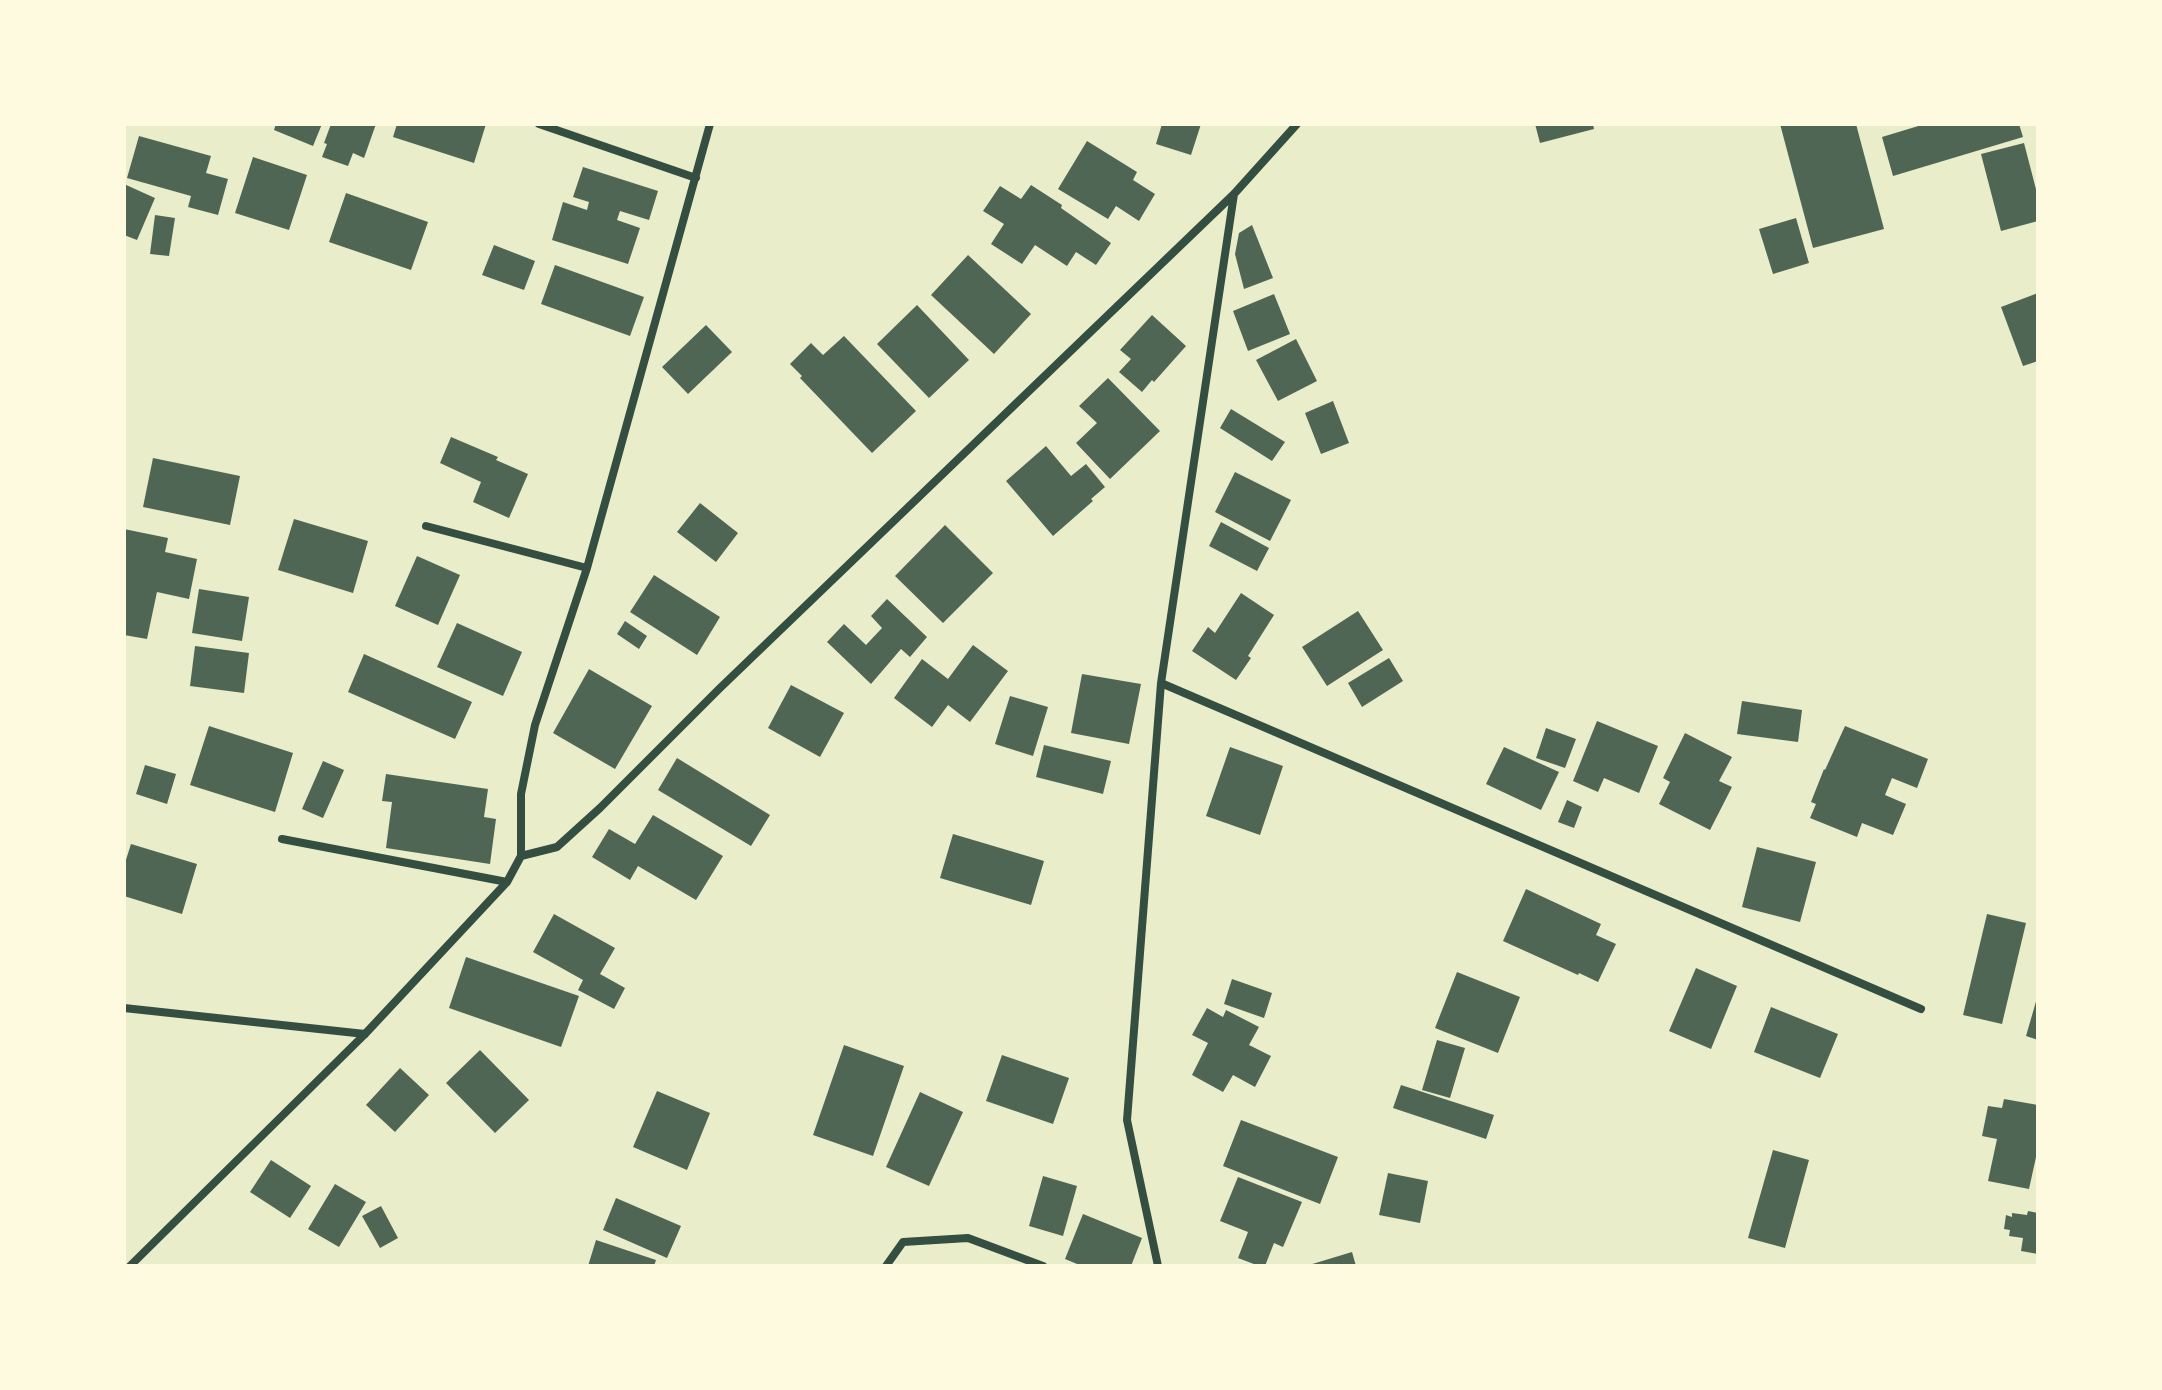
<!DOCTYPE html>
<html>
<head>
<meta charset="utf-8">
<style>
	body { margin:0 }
	#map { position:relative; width:2162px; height:1390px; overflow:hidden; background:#e9edc9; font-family:"Roboto Condensed",sans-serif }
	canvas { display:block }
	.frame { position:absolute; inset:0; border:126px solid #fefae0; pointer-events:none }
</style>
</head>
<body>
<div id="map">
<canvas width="2162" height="1390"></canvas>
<div class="frame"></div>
</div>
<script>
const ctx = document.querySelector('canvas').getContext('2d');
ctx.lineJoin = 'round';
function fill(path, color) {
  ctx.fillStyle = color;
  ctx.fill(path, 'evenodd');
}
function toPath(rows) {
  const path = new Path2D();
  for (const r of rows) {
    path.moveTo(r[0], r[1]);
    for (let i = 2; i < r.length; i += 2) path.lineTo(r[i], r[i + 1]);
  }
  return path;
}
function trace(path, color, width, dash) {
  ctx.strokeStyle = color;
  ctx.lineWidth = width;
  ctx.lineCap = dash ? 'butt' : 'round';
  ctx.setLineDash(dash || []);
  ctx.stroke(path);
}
fill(toPath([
	[276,124,322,124,313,146,274,130],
	[331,124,376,124,364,158,353,153,348,166,322,157,327,144,324,143],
	[397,124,486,124,474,163,393,137],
	[1162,124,1201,124,1191,155,1156,144],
	[1535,124,1593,124,1594,129,1540,143],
	[1780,124,1856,124,1884,229,1813,248],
	[1925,124,2019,124,2023,137,1893,176,1882,137],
	[139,136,211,156,206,173,228,179,218,215,188,207,191,196,127,178],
	[1087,141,1137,172,1133,180,1155,194,1139,221,1116,206,1108,219,1058,189],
	[2024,143,2038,197,2038,221,2001,231,1981,154],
	[253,157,307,175,289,230,235,213],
	[583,167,658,191,649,220,620,211,617,220,640,228,628,264,552,240,563,202,587,210,589,202,573,197],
	[124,184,155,198,137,240,124,235],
	[1031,185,1062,205,1061,208,1111,243,1096,265,1076,252,1067,266,1035,245,1022,264,991,244,1004,224,983,211,1000,186,1021,199],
	[346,193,428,222,411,270,329,242],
	[155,215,175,218,169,256,150,254],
	[1796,218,1809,263,1773,274,1759,229],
	[1252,225,1273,278,1244,289,1235,254,1239,233],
	[494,245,535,261,524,290,482,275],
	[968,255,1031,314,994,354,931,295],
	[555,265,644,297,630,336,541,304],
	[2038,293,2038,361,2023,366,2001,307],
	[1274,294,1290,334,1248,351,1233,311],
	[917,305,969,360,929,398,877,344],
	[1152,315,1186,346,1154,382,1152,380,1142,392,1119,372,1131,359,1120,350],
	[706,325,732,352,688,394,662,367],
	[844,336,916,411,872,453,800,378,802,376,790,364,811,343,823,355],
	[1296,339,1317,381,1278,401,1256,360],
	[1108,378,1160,431,1110,479,1076,443,1097,423,1079,406],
	[1333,401,1349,443,1321,454,1305,413],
	[1231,409,1285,442,1272,461,1220,428],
	[451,437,498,457,496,460,528,474,509,518,473,502,481,482,440,463],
	[1046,446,1071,476,1086,464,1105,487,1091,499,1093,501,1053,536,1006,481],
	[153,458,240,476,230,525,143,507],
	[1235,472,1291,500,1270,541,1215,512],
	[700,503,738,533,716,562,677,532],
	[294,519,368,541,353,593,278,570],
	[1221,522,1269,548,1257,571,1209,546],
	[945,525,993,573,943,623,895,576],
	[124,529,168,538,165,552,197,559,189,599,157,592,147,639,124,635],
	[417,556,460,575,438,625,395,606],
	[654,575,720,617,697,655,630,612],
	[199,589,249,597,242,641,192,633],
	[1241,593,1274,615,1248,656,1251,658,1236,680,1192,651,1208,627,1215,633],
	[887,599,927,637,910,657,901,649,871,684,827,642,844,624,866,645,882,628,871,616],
	[1358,611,1383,650,1327,686,1302,647],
	[625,621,647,636,639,649,617,634],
	[457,623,522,652,503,696,437,667],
	[973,645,1008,671,970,722,948,705,932,727,894,698,922,659,948,679],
	[195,646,249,653,244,693,190,686],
	[364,654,472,702,455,739,348,692],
	[1389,658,1403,681,1362,707,1348,683],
	[589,669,652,706,615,769,553,733],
	[1082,674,1141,684,1129,744,1071,733],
	[791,685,844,713,820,757,768,728],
	[1010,696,1048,707,1033,756,995,744],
	[1742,701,1802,710,1798,742,1737,734],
	[1597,721,1658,746,1639,793,1604,778,1598,792,1573,781],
	[209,726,293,753,275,812,190,785],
	[1845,726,1928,759,1917,788,1892,778,1885,795,1906,804,1893,835,1862,823,1857,837,1810,818,1816,804,1811,802,1824,769,1825,770],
	[1546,728,1576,739,1565,768,1536,758],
	[1685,733,1732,757,1719,781,1732,787,1710,830,1659,804,1670,782,1663,778],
	[1044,745,1111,761,1103,794,1036,777],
	[1230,747,1283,766,1260,835,1206,816],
	[1504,747,1559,772,1541,810,1486,784],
	[677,758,770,815,751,846,658,790],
	[323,761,344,770,323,818,302,809],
	[145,765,176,774,167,804,136,794],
	[386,774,488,789,484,817,496,819,490,864,386,848,392,802,382,801],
	[1567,800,1582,807,1574,828,1558,822],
	[653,815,723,856,696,900,638,866,630,880,592,857,609,829,635,844],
	[953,834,1044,861,1031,905,940,878],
	[131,844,197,864,182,914,124,896,124,866],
	[1757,847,1816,862,1800,922,1742,907],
	[1526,889,1601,924,1596,935,1616,944,1598,982,1579,973,1578,975,1503,941],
	[554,914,615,948,600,974,625,988,614,1009,578,990,583,980,533,952],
	[1987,914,2026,923,2002,1024,1963,1015],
	[466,957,579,996,561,1047,449,1008],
	[1696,968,1737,986,1711,1049,1669,1031],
	[1457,972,1520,997,1498,1053,1435,1028],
	[1232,979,1272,993,1264,1018,1224,1004],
	[2037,998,2038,998,2038,1040,2026,1036],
	[1771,1007,1838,1034,1820,1078,1754,1052],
	[1207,1008,1223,1017,1226,1010,1259,1027,1249,1045,1271,1056,1255,1087,1233,1075,1223,1092,1192,1075,1208,1043,1192,1035],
	[1437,1040,1465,1048,1450,1098,1422,1090],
	[844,1045,904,1066,873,1156,813,1135],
	[480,1050,529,1100,495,1133,446,1083],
	[1002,1055,1069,1078,1053,1124,986,1101],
	[400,1068,429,1095,395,1132,366,1105],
	[1401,1085,1494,1115,1486,1139,1393,1108],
	[657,1091,710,1113,687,1170,633,1147],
	[920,1092,963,1112,929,1186,886,1167],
	[2004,1099,2038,1105,2038,1148,2029,1189,1988,1181,1997,1139,1982,1136,1988,1106,2002,1108],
	[1241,1120,1338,1157,1320,1204,1223,1166],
	[1773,1150,1809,1160,1785,1248,1748,1238],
	[271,1160,311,1186,290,1218,250,1192],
	[1388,1173,1428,1181,1420,1223,1379,1215],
	[1043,1176,1077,1186,1063,1236,1029,1226],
	[1238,1177,1302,1202,1283,1247,1274,1243,1265,1266,1259,1266,1238,1258,1248,1232,1220,1221],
	[335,1184,366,1202,339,1247,308,1229],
	[616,1198,681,1226,667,1258,603,1230],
	[381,1206,398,1238,380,1248,362,1216],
	[2028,1211,2038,1213,2038,1254,2021,1251,2023,1238,2009,1236,2010,1230,2004,1229,2006,1215,2012,1217,2012,1213,2027,1215],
	[1083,1214,1142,1238,1131,1266,1082,1266,1065,1259],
	[596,1240,656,1260,654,1266,588,1266],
	[1352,1252,1356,1266,1309,1266,1309,1265]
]), '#4f6655');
trace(toPath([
	[539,124,696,178],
	[426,526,587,568],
	[1161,683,1921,1009],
	[282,839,507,882],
	[521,856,521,794,535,725,587,568,710,124],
	[124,1008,365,1034],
	[130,1266,365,1034,507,882,521,856,557,847,600,808,719,689,1234,194,1297,124],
	[886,1266,903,1242,968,1238,1043,1266],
	[1158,1266,1127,1120,1161,683,1234,194]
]), '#344e41', 8);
</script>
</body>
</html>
